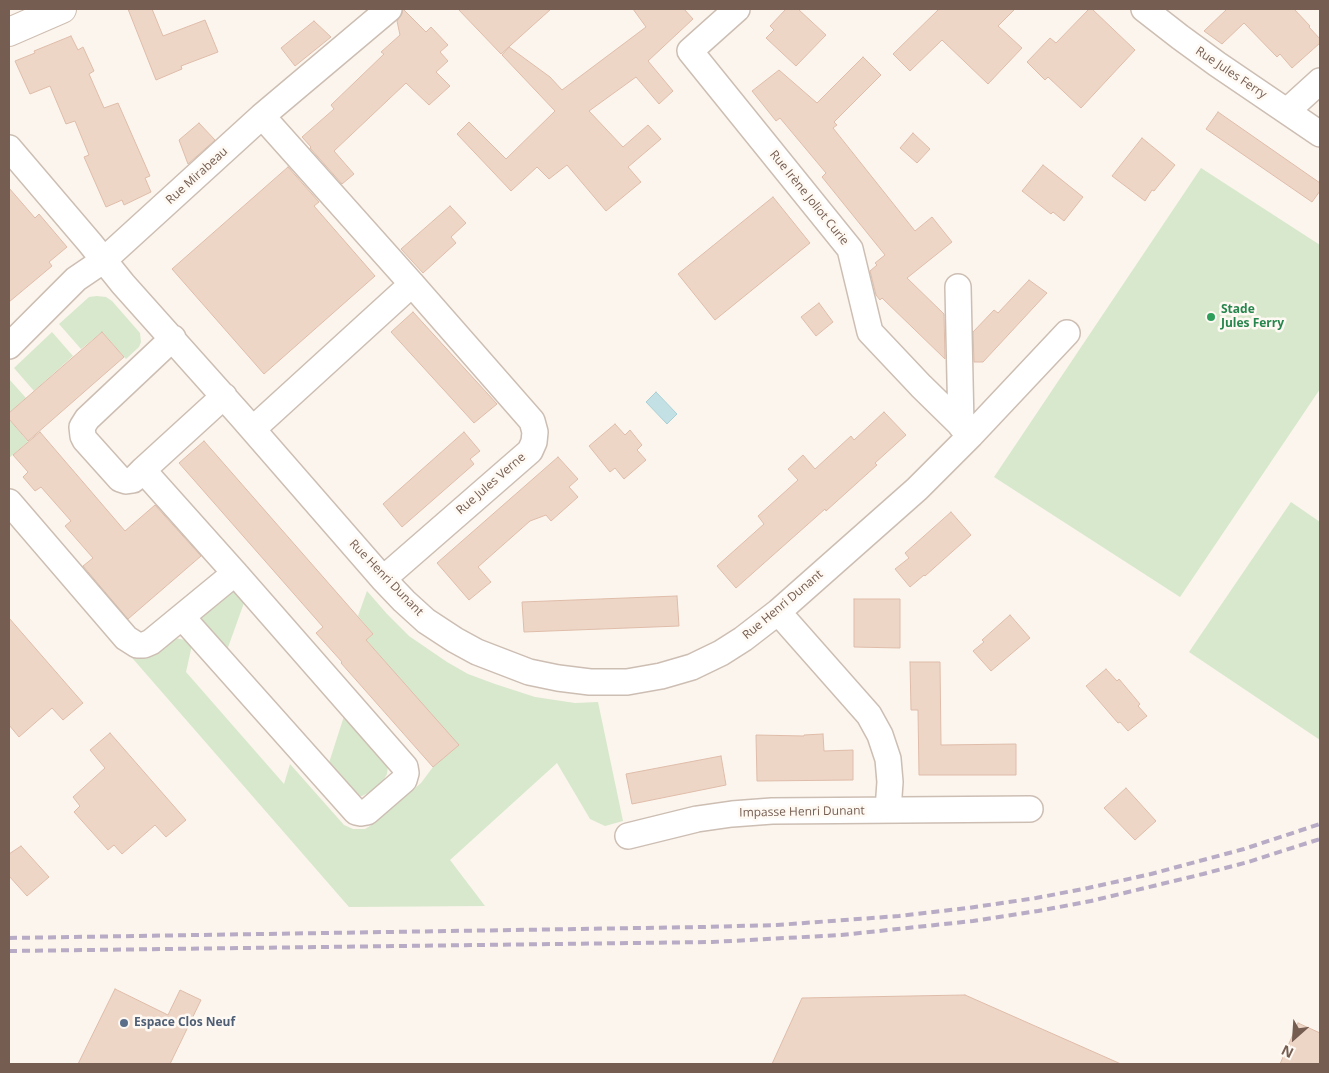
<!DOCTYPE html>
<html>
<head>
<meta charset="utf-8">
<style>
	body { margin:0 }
	#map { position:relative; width:1329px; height:1073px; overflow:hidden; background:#fbf5ed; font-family:"Open Sans",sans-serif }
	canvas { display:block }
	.frame { position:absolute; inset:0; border:10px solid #755d51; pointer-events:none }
	.north { position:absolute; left:1269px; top:1013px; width:50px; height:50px; -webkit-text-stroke:4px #fef9f3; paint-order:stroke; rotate:206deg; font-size:14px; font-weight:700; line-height:20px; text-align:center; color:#755d51 }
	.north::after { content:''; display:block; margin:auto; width:18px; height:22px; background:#755d51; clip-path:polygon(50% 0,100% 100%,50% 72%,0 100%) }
</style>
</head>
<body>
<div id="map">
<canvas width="1329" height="1073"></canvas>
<div class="frame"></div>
<div class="north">N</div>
</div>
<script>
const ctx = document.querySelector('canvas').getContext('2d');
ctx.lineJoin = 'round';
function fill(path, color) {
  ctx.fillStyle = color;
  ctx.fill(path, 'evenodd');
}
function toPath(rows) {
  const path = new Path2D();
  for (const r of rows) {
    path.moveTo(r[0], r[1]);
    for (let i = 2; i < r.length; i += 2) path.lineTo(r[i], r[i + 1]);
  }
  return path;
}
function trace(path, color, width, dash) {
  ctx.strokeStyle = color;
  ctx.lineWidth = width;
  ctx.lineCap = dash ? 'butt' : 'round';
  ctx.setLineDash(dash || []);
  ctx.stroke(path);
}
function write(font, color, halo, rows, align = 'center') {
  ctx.font = font + ' "Open Sans",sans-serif';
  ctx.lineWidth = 5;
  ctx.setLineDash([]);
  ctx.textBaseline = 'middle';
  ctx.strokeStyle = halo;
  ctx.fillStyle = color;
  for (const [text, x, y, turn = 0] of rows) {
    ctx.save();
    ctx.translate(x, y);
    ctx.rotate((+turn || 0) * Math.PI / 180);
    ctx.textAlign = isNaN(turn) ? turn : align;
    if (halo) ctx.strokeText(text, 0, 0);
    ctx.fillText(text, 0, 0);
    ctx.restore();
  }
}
fill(toPath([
	[1201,168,1320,245,1320,389,1180,597,994,477],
	[97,296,106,297,112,301,140,333,141,342,139,347,126,359,102,332,81,349,59,324,89,297],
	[52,332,73,356,34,391,14,368],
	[9,379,26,398,9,413],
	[9,419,28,442,9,458],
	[1291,502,1320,522,1320,740,1189,652],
	[228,590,234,591,245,600,226,653,204,625,201,615],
	[367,591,387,614,409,636,447,662,468,674,495,684,535,697,575,703,598,702,623,821,605,826,590,819,557,763,450,860,485,906,349,907,127,652,175,638,185,640,189,642,192,645,186,672,284,784,290,764,344,825,353,829,365,829,370,826,421,783,433,767,458,745,366,640,373,634,358,616],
	[345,713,388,765,387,774,383,781,370,792,362,796,355,796,327,769]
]), '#d8e8cc');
const water = toPath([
	[656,392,677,414,667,424,646,402,656,392]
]);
fill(water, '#c3e0e4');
trace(water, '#aacfd4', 1);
const building = toPath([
	[128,9,152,9,163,36,205,20,218,52,181,66,182,69,156,80,128,9],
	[403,9,426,32,431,27,448,45,440,52,448,61,436,72,450,86,429,105,406,83,334,151,354,174,342,184,310,148,311,147,302,137,334,109,331,105,384,54,381,52,400,35,397,21,402,14,403,9],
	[458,9,551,9,501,54,458,9],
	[633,9,684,9,693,19,648,61,673,91,659,104,636,77,589,111,623,147,648,125,661,139,628,167,641,182,606,211,567,165,549,179,537,167,511,191,457,134,469,122,506,159,555,111,502,55,509,47,550,77,562,90,646,27,633,9],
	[786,9,798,9,826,35,796,66,766,38,774,30,770,26,786,9],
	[939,9,1015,9,998,26,1022,48,988,84,942,40,910,71,893,54,939,9],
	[1089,9,1092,9,1135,50,1081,108,1048,77,1045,80,1027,62,1050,38,1056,43,1089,9],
	[1227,9,1294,9,1310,26,1309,27,1320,39,1320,43,1292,68,1280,54,1277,57,1244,23,1222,44,1204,31,1227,9],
	[314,21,331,37,295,66,281,48,314,21],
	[71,36,78,50,83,47,94,71,89,74,104,108,118,103,150,176,145,178,151,192,124,205,122,200,106,207,84,157,89,155,75,121,66,124,50,86,30,94,15,61,35,53,34,51,71,36],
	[863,57,881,75,834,122,837,125,833,128,915,231,932,217,952,242,907,278,944,314,945,359,882,298,880,300,876,295,870,271,877,265,875,263,885,255,822,177,826,173,780,118,776,121,752,91,779,70,817,103,863,57],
	[1218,112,1320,183,1320,191,1312,202,1206,129,1218,112],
	[199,123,215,140,188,164,179,140,199,123],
	[913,133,930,149,917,163,900,148,913,133],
	[1142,138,1175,165,1154,191,1152,190,1145,201,1112,176,1142,138],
	[1043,165,1083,197,1064,221,1053,212,1051,214,1022,191,1043,165],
	[288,167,319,202,314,206,375,276,264,374,172,269,288,167],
	[9,188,35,218,39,214,67,247,49,262,52,266,9,302,9,188],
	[773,197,810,243,715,320,678,274,773,197],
	[450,206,466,223,451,237,456,243,423,273,401,249,450,206],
	[1029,280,1047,293,983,362,974,362,973,332,994,310,998,313,1029,280],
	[819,303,833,322,816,336,801,317,819,303],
	[413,312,497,404,474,423,391,332,413,312],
	[102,332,124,357,28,441,9,419,9,413,102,332],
	[884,412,906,435,875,463,877,465,826,511,825,509,736,588,717,566,764,524,758,516,798,480,788,469,803,455,815,469,851,436,854,440,884,412],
	[615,424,625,435,630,430,642,445,637,450,646,460,624,479,615,468,610,472,589,446,615,424],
	[40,432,125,531,155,505,201,556,128,619,83,566,93,558,65,526,71,521,41,487,35,491,23,477,28,472,13,455,40,432],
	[464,432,480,451,470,459,474,464,402,527,383,504,464,432],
	[204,441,373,634,366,640,459,745,433,767,341,663,342,662,316,633,323,627,179,463,204,441],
	[558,457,578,479,569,487,578,497,551,521,546,515,530,521,478,567,491,582,469,600,437,563,558,457],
	[951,512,971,535,925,576,924,575,910,587,895,569,909,558,905,553,951,512],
	[677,596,679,626,524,632,522,602,677,596],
	[854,599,900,599,900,648,854,647,854,599],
	[1010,615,1030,638,991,671,973,651,984,642,982,640,1010,615],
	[9,618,83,703,63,720,52,708,19,737,9,725,9,618],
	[910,662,940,662,941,745,1016,744,1016,775,919,775,918,710,911,710,910,662],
	[1106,669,1117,681,1119,679,1140,704,1138,706,1147,716,1128,731,1120,722,1118,723,1086,686,1106,669],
	[110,733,186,820,166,837,155,825,122,854,114,845,108,850,74,812,80,806,73,797,105,768,90,750,110,733],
	[823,734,824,751,853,750,853,780,757,781,756,735,804,736,804,735,823,734],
	[721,756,726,785,632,804,626,774,721,756],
	[1126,788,1156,821,1135,840,1104,808,1126,788],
	[21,846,49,877,27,896,9,876,9,854,21,846],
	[115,989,168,1015,180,990,201,1000,170,1064,78,1064,115,989],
	[965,995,1121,1064,772,1064,802,998,965,995],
	[1298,1023,1320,1033,1320,1064,1280,1064,1298,1023]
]);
fill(building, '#eed6c7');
trace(building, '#dfbca9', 1);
const street = toPath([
	[737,9,690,51,850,249,870,332,921,386,971,435],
	[1144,9,1180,37,1217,64,1320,134],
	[1287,111,1320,81],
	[262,116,412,284,532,421,535,432,534,442,530,451,383,579],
	[9,148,90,243,123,284,241,416,383,579,404,601,426,621,455,640,477,652,529,672,558,678,590,682,627,682,661,676,692,667,721,653,743,639,778,612,917,489,971,435,1067,333],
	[958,287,961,426],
	[9,346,76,279,104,260,262,116,389,9],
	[253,429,412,284],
	[143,470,133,480,126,481,120,479,85,440,83,436,82,427,87,419,173,338],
	[9,502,126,638,137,645,144,645,151,642,235,573],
	[778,612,869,715,880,735,888,759,890,782,888,810],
	[182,617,356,812,361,813,367,812,404,780,406,773,405,767,235,573,143,470,224,396],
	[628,836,697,819,732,814,772,811,1030,809]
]);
const secondary = toPath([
	[9,32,62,9]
]);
trace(street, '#cdbeb3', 28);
trace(secondary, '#cfbeb1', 30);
trace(street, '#fff', 25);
trace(secondary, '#fff', 28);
trace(toPath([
	[9,938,703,927,777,925,899,916,968,908,1036,898,1088,888,1151,874,1244,849,1320,824],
	[9,951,712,942,841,935,973,921,1038,911,1091,901,1203,874,1248,862,1320,839]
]), '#b8abc5', 4, [8, 5]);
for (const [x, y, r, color] of [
	[1211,317,5,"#2e9e5b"],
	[124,1023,5,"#5c6f8a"]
]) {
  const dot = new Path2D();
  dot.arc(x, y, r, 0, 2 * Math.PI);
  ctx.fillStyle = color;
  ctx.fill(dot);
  trace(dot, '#fef9f3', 2);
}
write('12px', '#755d51', '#fef9f3', [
	["Rue Jules Ferry",1231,73,34],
	["Rue Mirabeau",197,176,-42],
	["Rue Irène Joliot Curie",809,198,51],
	["Rue Jules Verne",491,484,-41],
	["Rue Henri Dunant",386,578,46],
	["Rue Henri Dunant",783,605,-40],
	["Impasse Henri Dunant",802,812,-1]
]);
write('bold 12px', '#27864d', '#fef9f3', [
	["Stade",1221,310],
	["Jules Ferry",1221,324]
], 'left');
write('bold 12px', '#4e5e75', '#fef9f3', [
	["Espace Clos Neuf",134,1023]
], 'left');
</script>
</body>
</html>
